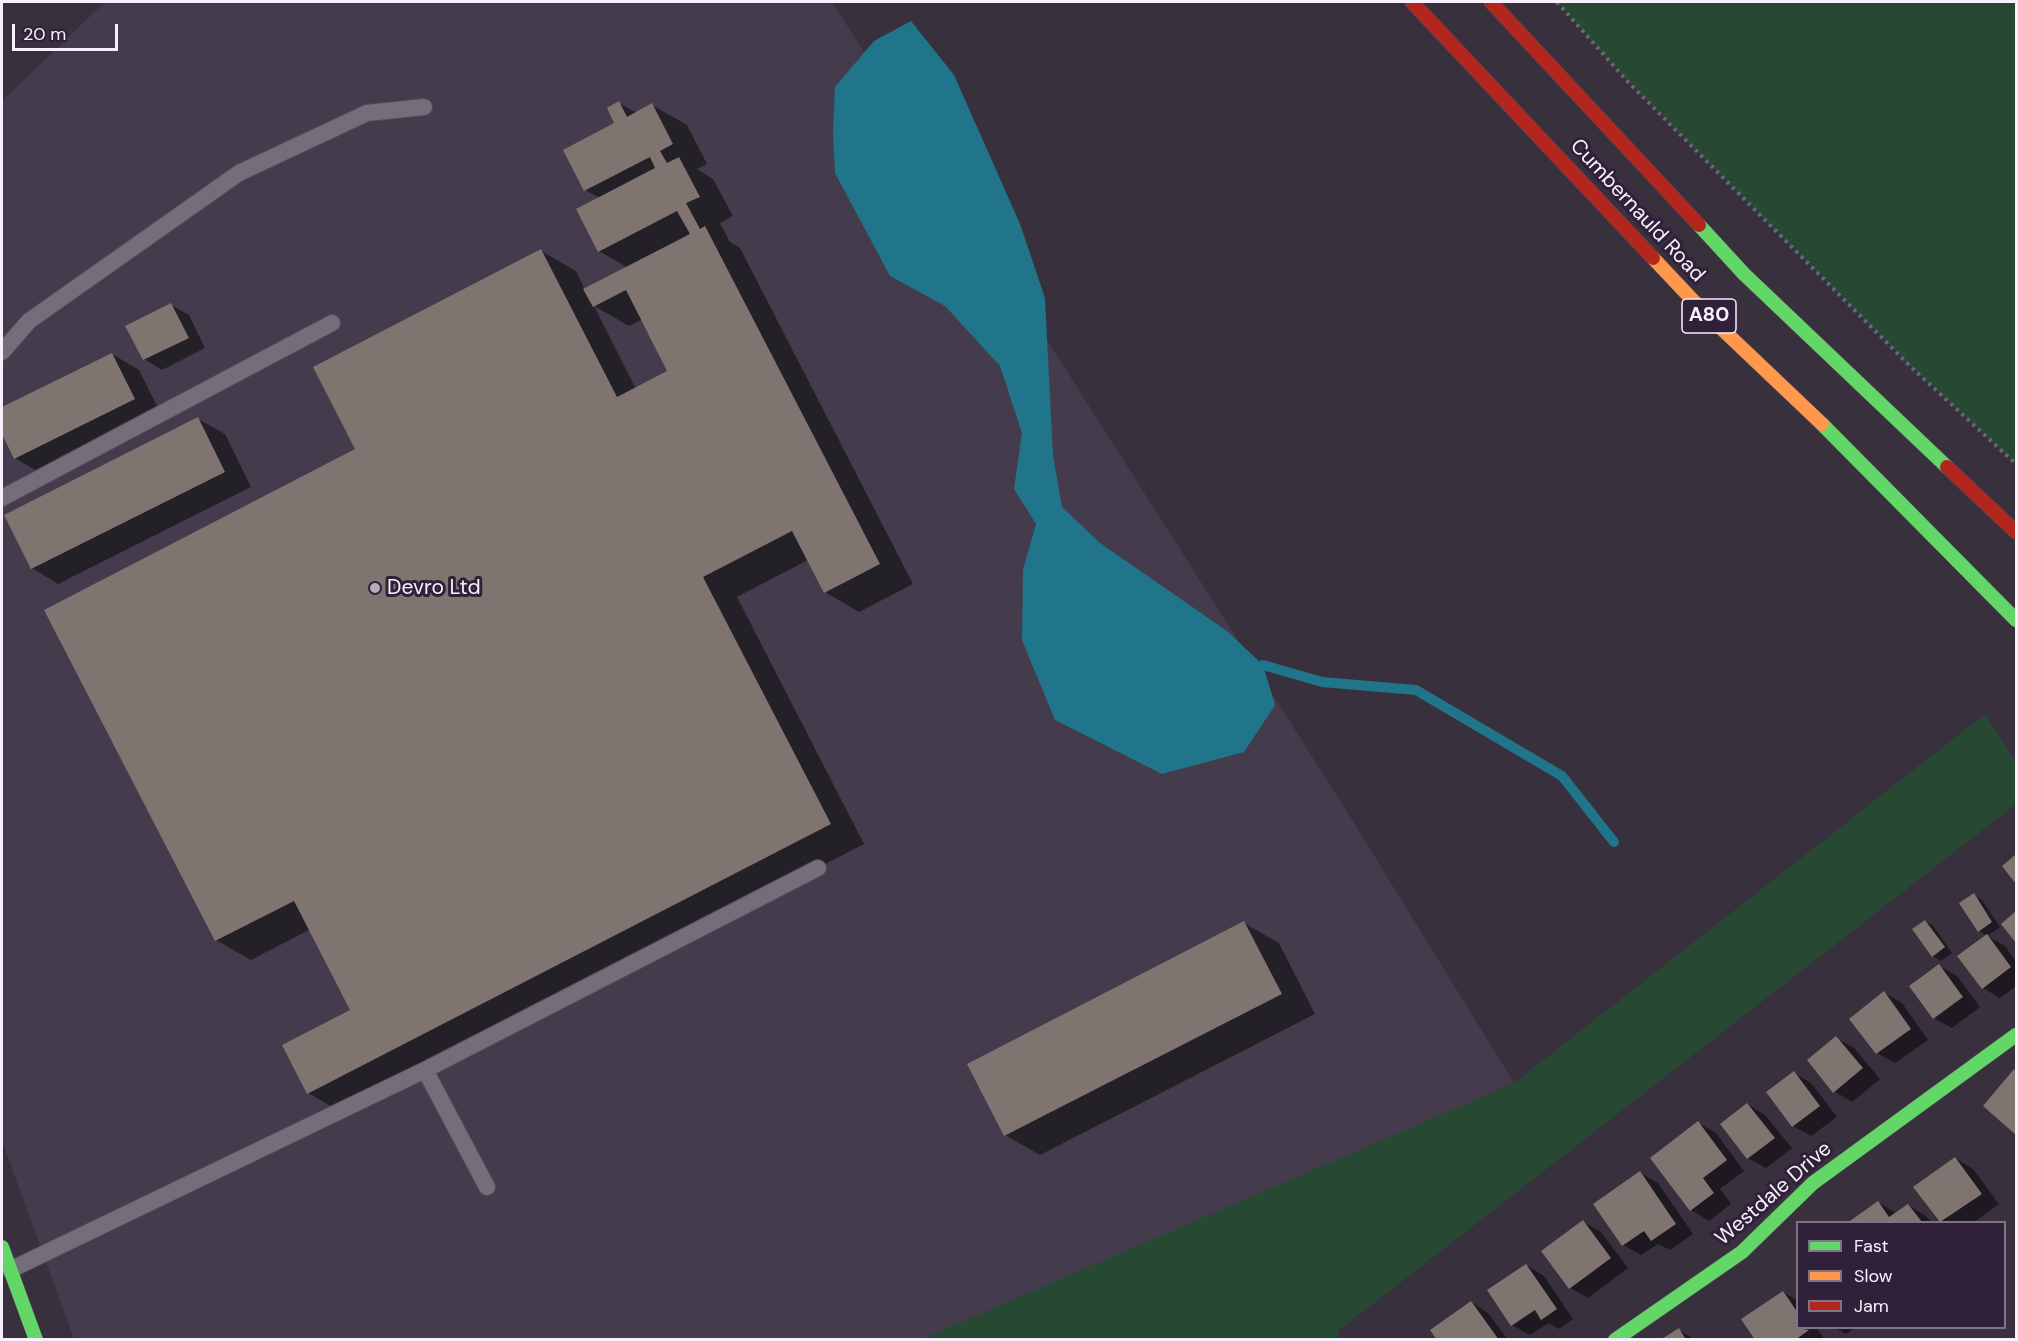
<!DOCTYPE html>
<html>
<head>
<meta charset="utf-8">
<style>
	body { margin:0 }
	#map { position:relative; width:2018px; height:1341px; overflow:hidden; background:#39303e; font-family:"DM Sans",sans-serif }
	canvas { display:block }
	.frame { position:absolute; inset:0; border:3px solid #f8f0fd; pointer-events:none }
	.legend { position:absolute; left:1796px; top:1221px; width:210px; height:108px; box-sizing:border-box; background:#302039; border:2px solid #807387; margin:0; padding:8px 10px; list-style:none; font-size:18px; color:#f8f0fd }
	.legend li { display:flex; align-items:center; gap:12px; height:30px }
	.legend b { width:30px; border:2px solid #807387 }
	.scale { position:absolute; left:12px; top:24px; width:106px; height:27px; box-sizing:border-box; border:3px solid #f8f0fd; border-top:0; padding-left:8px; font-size:18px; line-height:21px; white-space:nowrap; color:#f8f0fd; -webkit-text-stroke:4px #302039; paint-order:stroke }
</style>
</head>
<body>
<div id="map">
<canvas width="2018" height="1341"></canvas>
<div class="frame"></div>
<ul class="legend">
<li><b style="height:8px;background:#63d668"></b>Fast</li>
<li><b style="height:8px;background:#ff974d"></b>Slow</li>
<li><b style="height:8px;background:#b3261e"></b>Jam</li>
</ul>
<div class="scale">20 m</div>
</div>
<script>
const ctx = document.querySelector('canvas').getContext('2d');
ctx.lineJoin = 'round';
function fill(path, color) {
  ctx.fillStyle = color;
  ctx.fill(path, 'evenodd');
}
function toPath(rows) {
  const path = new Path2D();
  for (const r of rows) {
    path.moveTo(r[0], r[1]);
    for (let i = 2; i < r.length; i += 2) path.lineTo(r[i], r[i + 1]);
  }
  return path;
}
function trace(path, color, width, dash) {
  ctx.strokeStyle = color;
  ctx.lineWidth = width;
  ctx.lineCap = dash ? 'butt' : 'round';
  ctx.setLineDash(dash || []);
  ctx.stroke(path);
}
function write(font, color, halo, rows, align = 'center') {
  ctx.font = font + ' "DM Sans",sans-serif';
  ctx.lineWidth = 6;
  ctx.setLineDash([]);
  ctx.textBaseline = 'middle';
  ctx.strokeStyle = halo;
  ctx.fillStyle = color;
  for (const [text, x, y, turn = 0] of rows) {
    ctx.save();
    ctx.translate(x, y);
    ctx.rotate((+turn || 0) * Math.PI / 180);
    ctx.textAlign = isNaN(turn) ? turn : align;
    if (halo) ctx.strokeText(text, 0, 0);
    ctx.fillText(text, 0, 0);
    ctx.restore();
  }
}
fill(toPath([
	[105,2,832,2,1346,810,1514,1083,945,1340,74,1339,2,1141,2,101]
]), '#443c4c');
fill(toPath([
	[1557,2,2016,2,2016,464,1911,367,1629,83],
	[1985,714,2016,763,2016,804,1338,1331,1338,1339,922,1339,1514,1083]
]), '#274934');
fill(toPath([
	[911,21,954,75,1020,224,1045,298,1053,456,1062,507,1100,543,1227,631,1263,665,1275,705,1244,752,1162,774,1055,720,1022,640,1023,570,1036,524,1014,489,1022,433,1000,366,945,306,890,276,835,173,833,132,835,87,874,41]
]), '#20758a');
fill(toPath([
	[619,103,637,113,652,105,687,125,707,164,697,169,713,179,733,216,720,223,730,242,740,248,913,584,859,612,825,592,808,560,737,597,864,844,343,1113,308,1093,284,1046,352,1010,311,929,251,960,216,940,357,450,541,251,576,271,585,290,628,268,599,251,600,198,585,190,616,124],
	[594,306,629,326,643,319,669,371,636,389],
	[171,305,189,315,205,348,162,370,144,359],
	[112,354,139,370,161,414,42,474,15,458,2,431,2,409],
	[198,419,225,434,251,487,58,584,32,568],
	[1974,895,1982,900,2000,927,1987,936,2005,946,2016,962,2016,986,2000,998,1983,988,1959,956,1987,936,1979,931,1961,903],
	[1925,921,1933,926,1952,953,1941,961,1933,956],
	[1244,923,1279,943,1315,1014,1040,1155,1005,1135],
	[1939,966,1957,976,1980,1007,1952,1028,1934,1018],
	[1884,993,1902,1003,1928,1040,1895,1063,1877,1053],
	[1836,1038,1854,1048,1880,1079,1852,1102,1834,1091],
	[2014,1071,2016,1073,2016,1133,1985,1106],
	[1794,1073,1811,1083,1837,1117,1811,1136,1793,1126],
	[1747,1104,1765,1115,1792,1148,1766,1168,1748,1158,1722,1125],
	[1698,1123,1716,1133,1744,1171,1720,1189,1731,1204,1709,1221,1691,1210],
	[1955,1158,1973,1169,1999,1204,1974,1222,1942,1222,1916,1187],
	[1640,1173,1658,1183,1693,1234,1670,1250,1658,1244,1641,1255,1623,1245],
	[1878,1202,1896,1213,1908,1205,1926,1216,1931,1222,1853,1222],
	[1583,1222,1601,1232,1628,1268,1588,1298,1570,1288],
	[1526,1265,1544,1276,1573,1319,1559,1329,1549,1323,1530,1335,1512,1325,1489,1291],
	[1783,1292,1798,1301,1798,1328,1817,1328,1825,1340,1757,1340],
	[1471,1302,1488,1313,1508,1340,1439,1340],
	[1835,1328,1855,1328,1846,1334],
	[1679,1330,1696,1340,1663,1340]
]), '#0007');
trace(toPath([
	[1263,665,1322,682,1416,690,1562,776,1614,842]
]), '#20758a', 10);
fill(toPath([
	[619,101,627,117,652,103,673,144,660,151,667,163,679,157,700,197,686,203,700,229,705,226,880,564,824,593,792,531,703,577,831,824,307,1094,282,1045,350,1010,294,901,215,941,44,610,355,449,313,367,541,249,617,397,667,371,626,290,593,307,583,289,690,234,677,211,598,252,576,209,655,168,650,157,584,191,563,150,614,123,607,108],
	[171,303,189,338,143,360,125,326],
	[112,353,135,399,14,459,2,434,2,407],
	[198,417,225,472,31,569,4,515],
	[2015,855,2016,857,2016,884,2002,866],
	[1974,893,1992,922,1978,932,1959,903],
	[2016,911,2016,943,2001,924],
	[1925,920,1945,947,1932,957,1912,929],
	[1244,921,1282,994,1004,1136,967,1064],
	[1987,934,2011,967,1982,989,1957,956],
	[1939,964,1963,997,1933,1019,1909,986],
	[1884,991,1911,1029,1876,1054,1849,1019],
	[1836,1036,1863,1068,1833,1093,1807,1060],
	[2014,1069,2016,1072,2016,1135,1983,1106],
	[1794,1071,1820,1106,1792,1127,1766,1092],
	[1747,1103,1775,1138,1747,1159,1720,1124],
	[1698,1121,1727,1160,1703,1178,1714,1193,1690,1211,1650,1158],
	[1955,1157,1982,1194,1940,1222,1913,1187],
	[1640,1171,1676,1224,1651,1241,1644,1231,1622,1246,1593,1204],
	[1878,1201,1889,1217,1908,1204,1922,1222,1851,1222,1850,1221],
	[1583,1220,1611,1258,1569,1289,1541,1251],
	[1526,1264,1557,1309,1541,1320,1535,1310,1511,1326,1487,1290],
	[1783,1291,1798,1313,1798,1328,1809,1330,1795,1340,1755,1340,1741,1319],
	[1471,1301,1499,1340,1437,1340,1430,1330],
	[1679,1328,1686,1340,1660,1340]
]), '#7f746f');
const lane = toPath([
	[2,352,29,321,239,173,367,113,424,107],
	[2,498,332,323],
	[425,1070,487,1187],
	[10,1270,425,1070,818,868]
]);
const fast = toPath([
	[1699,225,1744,274,1947,467],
	[1822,424,2016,620],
	[2,1247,36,1340],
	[1615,1340,1742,1252,1813,1183,2016,1035]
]);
const slow = toPath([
	[1653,258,1702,310,1822,424]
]);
const jam = toPath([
	[1412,2,1653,258],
	[1491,2,1699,225],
	[1947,467,2016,532]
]);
trace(lane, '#544c58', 18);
trace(fast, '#544c58', 15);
trace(slow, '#544c58', 15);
trace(jam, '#544c58', 15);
trace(toPath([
	[1557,2,1629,83,1911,367,2016,464]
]), '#6e6772', 4, [3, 4.5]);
trace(lane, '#756e7a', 16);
trace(fast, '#63d668', 14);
trace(slow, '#ff974d', 14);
trace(jam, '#b3261e', 14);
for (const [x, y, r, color] of [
	[375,588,6,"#b5adba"]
]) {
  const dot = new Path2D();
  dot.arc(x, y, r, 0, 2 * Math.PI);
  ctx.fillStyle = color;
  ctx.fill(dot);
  trace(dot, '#302039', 2);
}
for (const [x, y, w] of [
	[1709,316,54]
]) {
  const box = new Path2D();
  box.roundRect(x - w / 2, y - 17, w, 34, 4.5);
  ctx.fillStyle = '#302039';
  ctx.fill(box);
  trace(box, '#f8f0fd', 1.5);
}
write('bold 20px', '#f8f0fd', null, [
	["A80",1709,316]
]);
write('21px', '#f8f0fd', '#302039', [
	["Cumbernauld Road",1637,211,47],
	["Westdale Drive",1774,1194,-41]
]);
write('21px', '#f8f0fd', '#302039', [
	["Devro Ltd",387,588]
], 'left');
</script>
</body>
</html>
